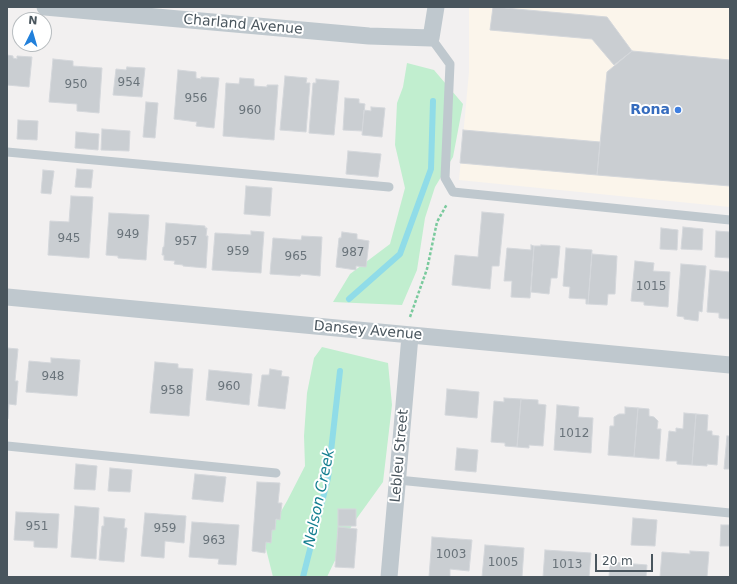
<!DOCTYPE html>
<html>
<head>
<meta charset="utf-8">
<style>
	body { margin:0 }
	#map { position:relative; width:737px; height:584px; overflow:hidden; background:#f2f0f0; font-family:"DejaVu Sans",sans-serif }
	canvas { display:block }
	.frame { position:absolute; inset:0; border:8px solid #49555d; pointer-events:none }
	.north { position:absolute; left:12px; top:12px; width:40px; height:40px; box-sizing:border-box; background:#fff; border:1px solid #b6bbbe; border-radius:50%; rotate:5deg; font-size:11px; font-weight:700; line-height:16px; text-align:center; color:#49555d }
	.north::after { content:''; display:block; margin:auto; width:14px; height:18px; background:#2180db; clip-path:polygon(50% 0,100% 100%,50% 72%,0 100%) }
	.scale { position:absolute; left:595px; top:554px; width:58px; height:18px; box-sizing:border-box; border:2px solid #49555d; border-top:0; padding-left:5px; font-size:12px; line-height:14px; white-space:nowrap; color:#49555d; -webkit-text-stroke:3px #fff; paint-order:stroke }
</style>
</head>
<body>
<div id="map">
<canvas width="737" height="584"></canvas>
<div class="frame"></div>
<div class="north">N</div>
<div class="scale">20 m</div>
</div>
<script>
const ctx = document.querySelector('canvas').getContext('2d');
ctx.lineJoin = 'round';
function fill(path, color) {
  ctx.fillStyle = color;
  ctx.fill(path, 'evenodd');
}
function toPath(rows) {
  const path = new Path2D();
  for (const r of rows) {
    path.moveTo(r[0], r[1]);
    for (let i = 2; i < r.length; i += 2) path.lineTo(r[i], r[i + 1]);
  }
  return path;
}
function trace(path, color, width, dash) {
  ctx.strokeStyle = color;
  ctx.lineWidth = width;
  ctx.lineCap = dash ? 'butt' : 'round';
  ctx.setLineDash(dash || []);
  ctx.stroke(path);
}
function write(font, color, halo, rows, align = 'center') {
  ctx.font = font + ' "DejaVu Sans",sans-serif';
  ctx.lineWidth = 4;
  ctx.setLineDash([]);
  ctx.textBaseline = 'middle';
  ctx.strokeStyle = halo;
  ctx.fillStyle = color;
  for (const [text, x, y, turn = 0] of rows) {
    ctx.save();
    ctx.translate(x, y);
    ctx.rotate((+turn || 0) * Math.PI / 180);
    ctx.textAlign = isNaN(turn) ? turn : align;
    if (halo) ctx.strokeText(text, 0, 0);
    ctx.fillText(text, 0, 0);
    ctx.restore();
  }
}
fill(toPath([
	[469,7,730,7,730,207,459,180,469,72]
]), '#fbf5eb');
fill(toPath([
	[407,63,434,70,463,104,453,157,435,187,425,218,417,270,402,305,333,302,350,274,390,244,405,188,395,145,397,103,403,87],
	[322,347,388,363,392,405,383,482,352,525,327,577,273,577,264,541,287,501,305,466,304,436,307,393,314,358]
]), '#c1eecf');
trace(toPath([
	[349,299,400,254,431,169,433,101],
	[303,577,328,478,340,371]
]), '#90dce8', 6);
const building = toPath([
	[493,7,607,17,632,51,614,65,592,39,490,30,493,7],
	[632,51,730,60,730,186,597,175,607,72,632,51],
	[7,55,13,56,13,58,17,59,17,56,32,57,29,87,7,85,7,55],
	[53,59,73,61,73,66,102,68,99,113,77,111,77,104,49,102,53,59],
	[127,67,145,68,142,97,113,95,116,69,126,70,127,67],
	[178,70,196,72,196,78,201,79,201,77,219,78,214,128,196,126,197,122,174,119,178,70],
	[285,76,307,78,306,83,310,83,306,132,280,130,285,76],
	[240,78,254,79,254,86,267,87,267,85,278,85,274,140,223,136,226,83,239,84,240,78],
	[316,79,339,81,334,135,309,133,313,83,316,83,316,79],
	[345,98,359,99,359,103,365,104,362,131,343,130,345,98],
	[146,102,158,103,155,138,143,137,146,102],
	[371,107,385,108,382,137,362,135,364,110,371,111,371,107],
	[18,120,38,121,37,140,17,139,18,120],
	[102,129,130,131,129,151,101,150,102,129],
	[463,130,600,142,597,175,460,163,463,130],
	[76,132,99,134,98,150,75,148,76,132],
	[348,151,381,154,378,177,346,174,348,151],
	[77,169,93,170,91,188,75,187,77,169],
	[43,170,54,171,51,194,41,193,43,170],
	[246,186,272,188,270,216,244,214,246,186],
	[71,196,93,197,89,258,48,255,50,221,69,222,71,196],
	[482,212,504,214,499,266,492,266,490,289,452,285,455,255,478,257,482,212],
	[109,213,149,215,146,260,118,258,118,256,106,255,109,213],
	[166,223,205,226,205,228,207,228,206,236,208,236,206,268,183,266,183,265,174,264,175,261,164,260,164,255,162,255,163,247,164,247,166,223],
	[683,227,703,229,702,250,681,249,683,227],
	[661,228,678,230,677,250,660,249,661,228],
	[251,231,264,232,261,273,212,270,215,233,251,235,251,231],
	[716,231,730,232,730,258,715,257,716,231],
	[342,232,357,234,357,239,369,241,366,267,356,266,356,270,336,267,339,238,341,238,342,232],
	[302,236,322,237,320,276,301,274,300,276,270,274,273,238,301,240,302,236],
	[531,245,534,246,530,298,511,297,512,281,504,281,507,248,531,250,531,245],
	[541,245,560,246,557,278,551,278,549,294,531,292,534,246,541,246,541,245],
	[566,248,592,250,588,304,586,304,586,299,569,298,570,287,563,286,566,248],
	[592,254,617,256,615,294,608,294,607,305,588,304,592,254],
	[635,261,654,263,653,271,670,272,668,307,644,305,644,302,631,301,635,261],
	[681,264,706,266,702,312,699,311,698,321,684,319,684,317,677,316,681,264],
	[710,270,730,272,730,319,719,318,719,313,707,312,710,270],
	[7,348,18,349,15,381,18,381,16,405,9,404,8,419,7,418,7,348],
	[51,358,80,360,77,396,26,392,29,361,51,363,51,358],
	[155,362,178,364,178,368,193,369,189,416,150,413,155,362],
	[270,369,282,371,281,376,289,377,285,409,258,406,262,375,269,375,270,369],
	[209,370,252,374,249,405,206,400,209,370],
	[447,389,479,392,477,418,445,415,447,389],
	[504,398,521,399,517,447,505,446,505,443,491,442,494,401,504,402,504,398],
	[521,399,538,400,538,404,546,405,543,446,529,445,529,448,517,447,521,399],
	[557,405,579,407,578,417,593,418,591,453,554,450,557,405],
	[625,407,638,408,634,457,608,455,610,426,614,426,614,417,619,414,625,414,625,407],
	[638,408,649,409,649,416,654,417,658,421,657,429,661,429,659,459,634,457,638,408],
	[684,413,696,414,692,465,677,464,677,461,666,461,669,431,676,432,676,428,683,429,684,413],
	[696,414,708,415,707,431,712,431,712,435,719,436,717,465,707,464,707,466,692,465,696,414],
	[727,436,730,436,730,469,724,469,727,436],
	[457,448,478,450,476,472,455,470,457,448],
	[76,464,97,466,95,490,74,489,76,464],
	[110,468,132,470,130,492,108,491,110,468],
	[195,474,226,477,223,502,192,499,195,474],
	[257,482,280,483,278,503,282,503,280,520,276,519,275,530,272,530,271,543,266,542,265,553,252,551,257,482],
	[75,506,99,508,96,559,71,557,75,506],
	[338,509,356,509,356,526,338,526,338,509],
	[16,512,59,514,57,548,34,547,34,541,14,540,16,512],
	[145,513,186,516,184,543,165,541,164,558,141,556,145,513],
	[104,517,125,519,124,528,127,528,124,562,99,560,102,526,104,526,104,517],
	[633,518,657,520,655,546,631,545,633,518],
	[192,522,239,525,236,565,218,564,219,559,189,557,192,522],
	[721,525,730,525,730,546,720,546,721,525],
	[338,527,357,529,354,568,335,567,338,527],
	[432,537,472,540,469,571,450,569,450,577,429,577,432,537],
	[485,545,524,548,522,577,482,577,485,545],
	[545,550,591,553,589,577,543,577,545,550],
	[690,551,709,552,707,577,660,577,662,552,690,554,690,551],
	[610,562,647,565,646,577,609,577,610,562]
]);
fill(building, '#caced2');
trace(building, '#d4d7db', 1);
trace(toPath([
	[410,317,427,269,437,222,447,204]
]), '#7aca9d', 2.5, [3, 2]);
trace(toPath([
	[431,38,450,64,445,178,453,192,730,220],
	[7,152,389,187],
	[7,446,276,473],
	[398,480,730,513]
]), '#bfc8ce', 9);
trace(toPath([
	[45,7,369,36,431,38,436,7],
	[7,297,730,365],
	[389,577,410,336]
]), '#bfc8ce', 17);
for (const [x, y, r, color] of [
	[678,110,4,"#3f7fe0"]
]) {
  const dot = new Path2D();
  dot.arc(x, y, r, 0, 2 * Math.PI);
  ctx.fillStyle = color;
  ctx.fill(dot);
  trace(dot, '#fff', 1.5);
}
write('12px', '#69737a', null, [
	["954",129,83],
	["950",76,85],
	["956",196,99],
	["960",250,111],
	["949",128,235],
	["945",69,239],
	["957",186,242],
	["959",238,252],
	["987",353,253],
	["965",296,257],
	["1015",651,287],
	["948",53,377],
	["960",229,387],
	["958",172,391],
	["1012",574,434],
	["951",37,527],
	["959",165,529],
	["963",214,541],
	["1003",451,555],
	["1005",503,563],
	["1013",567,565]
]);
write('14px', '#49555d', '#fff', [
	["Charland Avenue",243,25,5],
	["Dansey Avenue",368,331,5],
	["Lebleu Street",400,456,-85]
]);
write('bold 14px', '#366cbe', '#fff', [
	["Rona",670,110]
], 'right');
write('italic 15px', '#137e90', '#fff', [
	["Nelson Creek",320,498,-78]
]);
</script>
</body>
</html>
